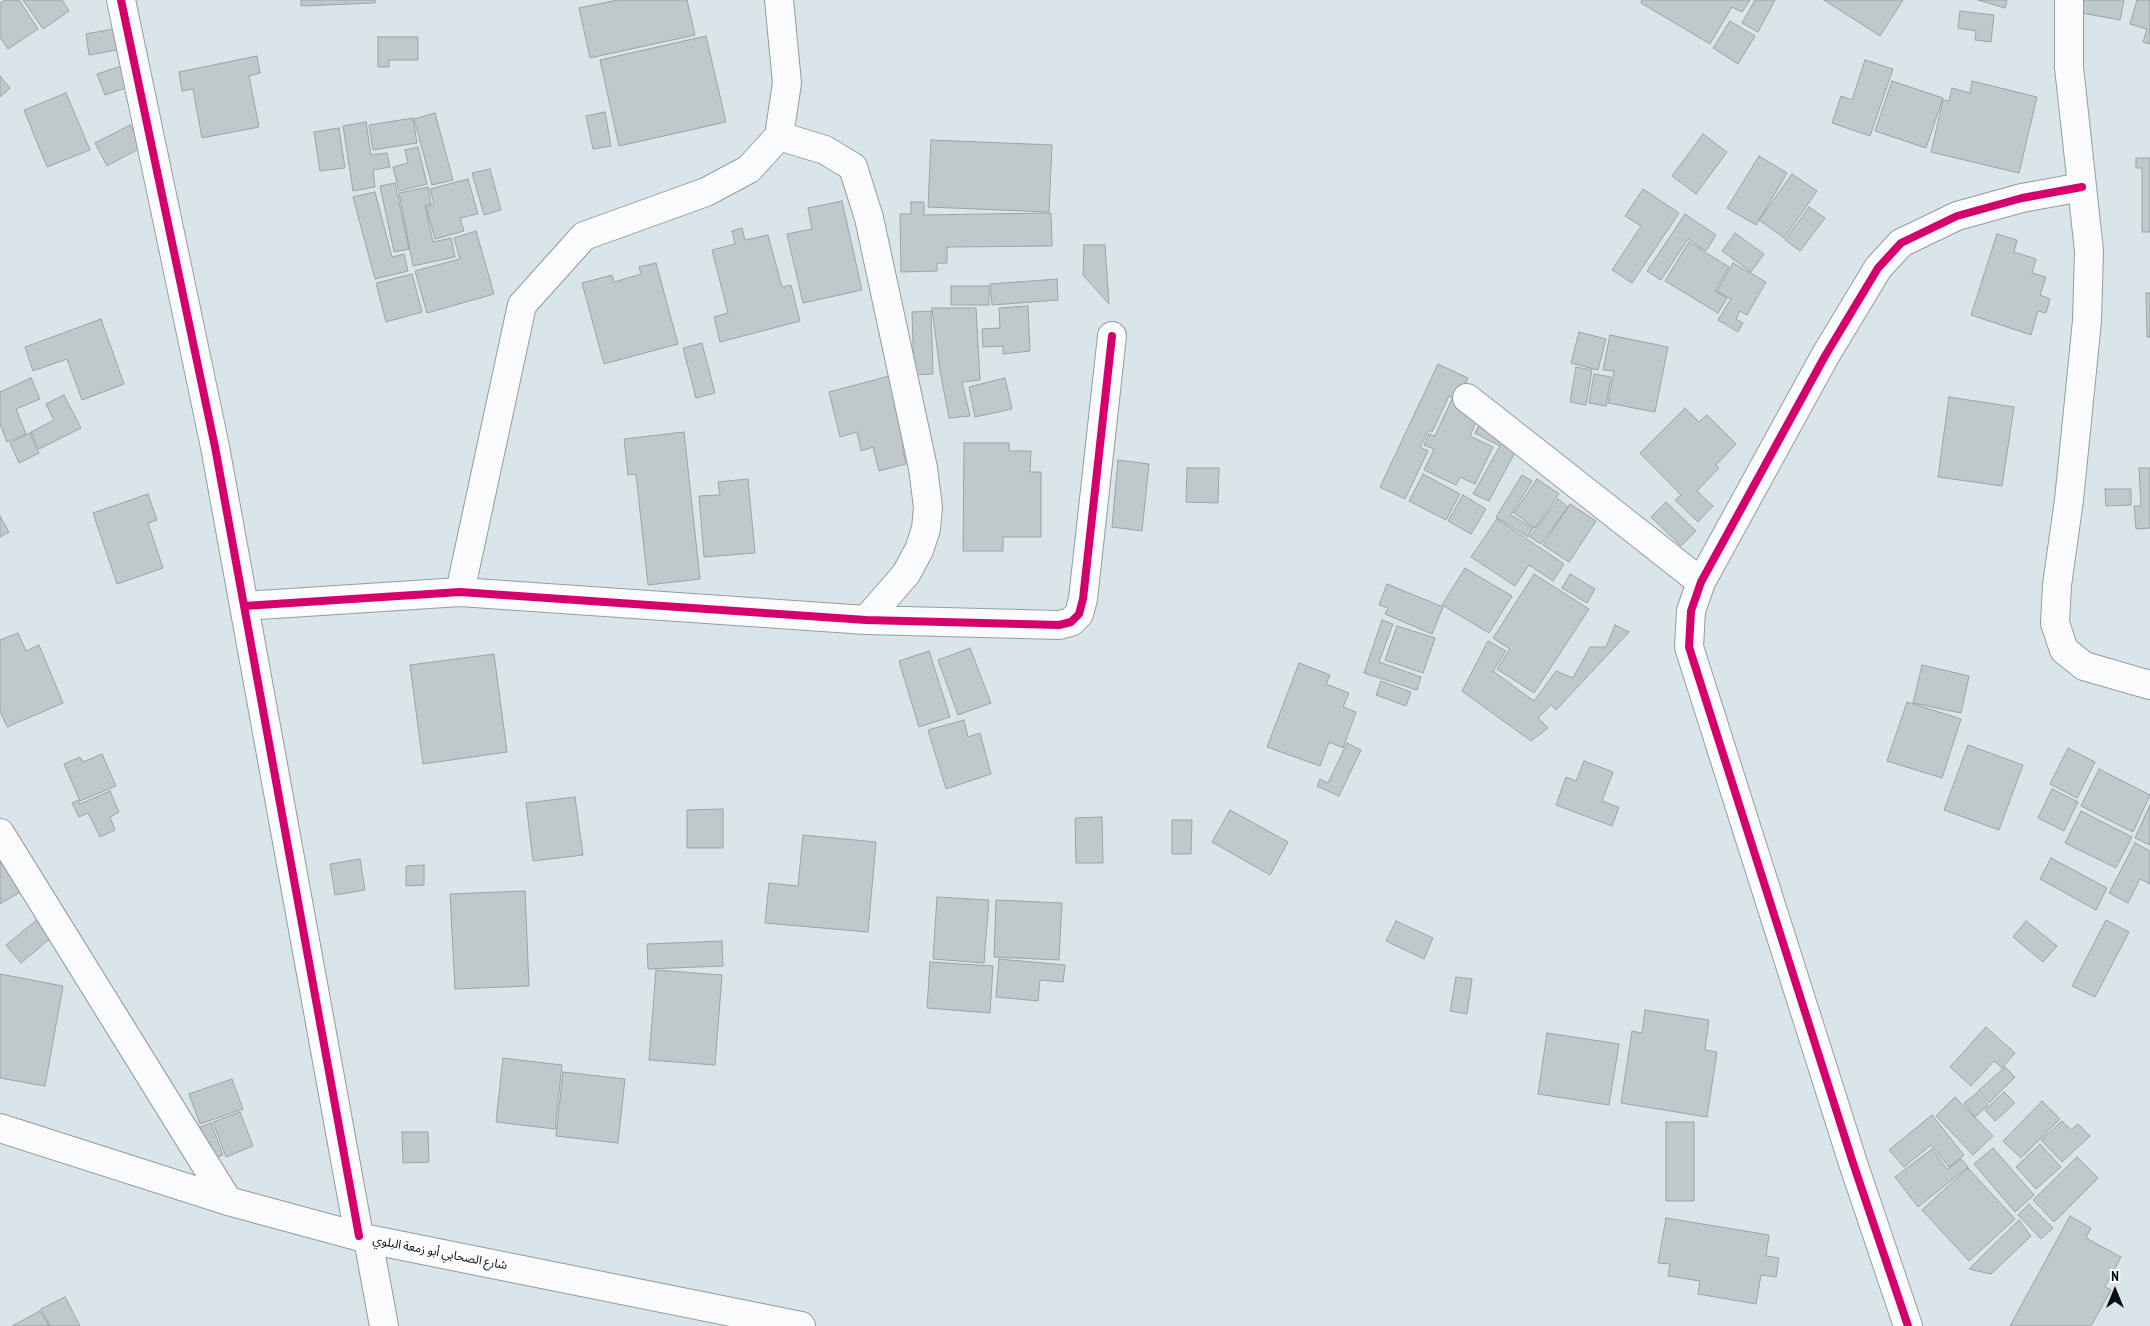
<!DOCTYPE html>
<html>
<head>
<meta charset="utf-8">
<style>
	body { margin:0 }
	#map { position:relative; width:2150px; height:1326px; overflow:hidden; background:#dae5ea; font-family:"PT Sans Narrow",sans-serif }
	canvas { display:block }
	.north { position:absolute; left:2090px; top:1266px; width:50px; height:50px; -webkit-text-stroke:4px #fff; paint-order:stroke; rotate:0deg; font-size:14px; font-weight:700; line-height:20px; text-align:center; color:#060d10 }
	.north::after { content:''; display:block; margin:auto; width:18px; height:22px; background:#060d10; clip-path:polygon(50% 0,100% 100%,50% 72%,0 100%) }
</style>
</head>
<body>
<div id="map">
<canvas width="2150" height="1326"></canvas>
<div class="north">N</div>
</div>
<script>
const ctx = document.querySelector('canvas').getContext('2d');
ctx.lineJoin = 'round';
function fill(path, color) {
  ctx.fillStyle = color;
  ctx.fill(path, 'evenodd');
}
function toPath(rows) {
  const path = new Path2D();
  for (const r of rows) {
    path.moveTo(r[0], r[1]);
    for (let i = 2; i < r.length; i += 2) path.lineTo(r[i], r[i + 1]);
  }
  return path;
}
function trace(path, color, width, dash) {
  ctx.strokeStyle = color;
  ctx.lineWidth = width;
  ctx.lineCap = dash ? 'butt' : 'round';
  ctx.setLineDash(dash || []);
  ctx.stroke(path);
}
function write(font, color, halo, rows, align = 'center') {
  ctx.font = font + ' "PT Sans Narrow","Noto Sans Arabic",sans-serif';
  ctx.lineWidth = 4.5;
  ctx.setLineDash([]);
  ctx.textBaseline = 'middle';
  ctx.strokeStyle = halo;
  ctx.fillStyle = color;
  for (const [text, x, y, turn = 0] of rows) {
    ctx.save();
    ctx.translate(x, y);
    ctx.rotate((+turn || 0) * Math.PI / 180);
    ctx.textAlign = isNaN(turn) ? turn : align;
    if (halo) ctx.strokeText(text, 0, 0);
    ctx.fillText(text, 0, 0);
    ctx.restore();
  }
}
const building = toPath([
	[5,0,19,0,38,29,8,49,0,37,0,3,5,0],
	[23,0,62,0,69,11,43,29,23,0],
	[301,0,375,0,375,3,301,6,301,0],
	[617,0,687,0,695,35,590,58,579,8,617,0],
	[1642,0,1750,0,1742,12,1732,7,1710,44,1641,3,1642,0],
	[1755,0,1775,0,1758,32,1742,23,1755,0],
	[1824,0,1903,0,1880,36,1824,0],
	[1978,0,2007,0,2005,8,1978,0],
	[2084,0,2124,0,2120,20,2082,13,2084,0],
	[2137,0,2150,0,2150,44,2143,42,2147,29,2130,24,2137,0],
	[1960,11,1994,15,1991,42,1975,40,1976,31,1958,28,1960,11],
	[1730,21,1755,36,1738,64,1713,48,1730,21],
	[113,29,117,50,89,55,86,34,113,29],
	[706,36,726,122,619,146,600,60,706,36],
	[378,37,418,37,418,60,389,60,389,67,378,67,378,37],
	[257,56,260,73,249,76,259,127,202,138,193,89,182,91,179,72,257,56],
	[1865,60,1893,69,1870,136,1832,123,1841,96,1852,100,1865,60],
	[124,65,132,86,105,95,97,74,124,65],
	[0,76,10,88,0,97,0,76],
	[1892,81,1943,98,1926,148,1875,131,1892,81],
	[1972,81,2037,97,2019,173,1931,152,1943,100,1949,101,1952,88,1970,93,1972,81],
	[66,93,90,150,47,167,24,110,66,93],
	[605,112,611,146,593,149,586,116,605,112],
	[435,113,453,180,432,185,414,119,435,113],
	[413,118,417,143,373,150,369,125,413,118],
	[366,122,371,155,387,153,390,167,373,170,375,187,353,191,343,126,366,122],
	[130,125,142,147,107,166,95,143,130,125],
	[339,128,345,168,320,171,314,132,339,128],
	[1703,134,1727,152,1696,194,1672,176,1703,134],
	[931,140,1052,145,1049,212,928,207,931,140],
	[418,147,427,184,399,191,393,167,408,163,405,150,418,147],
	[1759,156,1787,173,1756,225,1727,208,1759,156],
	[2136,158,2150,158,2150,232,2142,232,2142,168,2136,168,2136,158],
	[490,169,501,210,484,215,472,173,490,169],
	[1792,174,1817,191,1784,238,1759,220,1792,174],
	[468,179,478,214,460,218,464,231,435,239,426,207,434,204,430,189,468,179],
	[395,183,409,249,394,252,380,186,395,183],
	[428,187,431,204,425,205,433,242,451,238,455,257,413,266,399,193,428,187],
	[1643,189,1679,213,1632,283,1612,270,1641,226,1625,216,1643,189],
	[375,192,392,257,404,254,408,271,375,279,353,197,375,192],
	[842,201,862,290,803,303,787,234,812,229,808,208,842,201],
	[911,202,924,202,924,215,1051,213,1052,246,947,247,947,263,937,263,937,271,901,272,900,214,911,214,911,202],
	[1809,207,1825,218,1800,251,1785,240,1809,207],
	[1685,214,1716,235,1706,251,1688,239,1661,280,1647,271,1685,214],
	[742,228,745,240,768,235,782,287,791,285,800,321,720,342,714,317,728,313,712,250,735,244,732,231,742,228],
	[476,231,494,294,427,313,415,271,460,259,454,238,476,231],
	[1735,233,1764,254,1751,272,1722,251,1735,233],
	[1997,234,2017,240,2014,252,2036,259,2032,273,2046,277,2040,295,2050,299,2046,313,2038,311,2031,335,1971,315,1997,234],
	[1689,242,1729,267,1715,291,1727,298,1718,313,1665,281,1689,242],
	[1084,245,1105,245,1109,304,1083,275,1084,245],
	[656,263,678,344,604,364,582,283,612,275,614,282,641,274,639,267,656,263],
	[1733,263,1766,282,1747,315,1740,311,1736,319,1743,323,1738,332,1718,320,1731,299,1717,291,1733,263],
	[412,274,422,312,386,322,376,283,412,274],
	[1057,279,1058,300,992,305,990,284,1057,279],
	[951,286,989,286,989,305,951,305,951,286],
	[2146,293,2150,293,2150,337,2147,337,2146,293],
	[1028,306,1030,351,1003,354,1003,346,983,347,982,329,1000,328,999,308,1028,306],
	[932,308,976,308,980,380,962,382,970,416,949,418,940,371,932,308],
	[931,311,933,374,914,375,912,312,931,311],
	[101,319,124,384,82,400,67,359,33,371,25,347,101,319],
	[1579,332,1606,339,1598,370,1571,363,1579,332],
	[1610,335,1668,347,1655,412,1608,403,1614,371,1603,370,1610,335],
	[702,343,715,393,696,398,683,348,702,343],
	[1438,364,1468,378,1458,400,1449,396,1432,432,1429,430,1420,447,1428,451,1405,499,1380,487,1438,364],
	[1576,367,1592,370,1586,405,1570,402,1576,367],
	[1594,374,1611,377,1606,406,1589,403,1594,374],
	[893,375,910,444,902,446,906,464,879,471,873,447,861,451,857,432,840,437,829,392,893,375],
	[31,378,40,399,16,409,26,434,7,442,0,424,0,392,31,378],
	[1005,378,1012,409,975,417,969,387,1005,378],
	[64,395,81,428,39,449,31,432,54,420,46,404,64,395],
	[1949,397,2014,407,2002,486,1938,477,1949,397],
	[1452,399,1480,412,1470,436,1493,447,1475,484,1460,477,1456,485,1424,470,1434,449,1424,445,1429,434,1435,436,1452,399],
	[1685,408,1699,422,1707,415,1736,444,1716,465,1719,468,1697,491,1713,506,1698,522,1675,500,1681,495,1640,453,1685,408],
	[1482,420,1521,441,1489,501,1473,494,1500,446,1475,433,1482,420],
	[684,432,700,579,648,585,636,474,628,475,624,439,684,432],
	[30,433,39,453,19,463,10,443,30,433],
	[964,443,1009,443,1009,451,1031,451,1030,472,1041,472,1041,537,1003,537,1003,551,963,551,964,443],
	[1118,460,1149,464,1142,531,1112,527,1118,460],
	[1187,468,1219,468,1218,503,1186,502,1187,468],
	[2139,468,2150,468,2150,528,2136,529,2134,506,2141,506,2139,468],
	[1423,474,1460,494,1446,520,1409,501,1423,474],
	[1522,475,1532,481,1511,515,1533,528,1528,537,1496,517,1522,475],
	[748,479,755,553,704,557,699,496,720,495,718,482,748,479],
	[1537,479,1559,494,1535,528,1514,513,1537,479],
	[2105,489,2131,489,2131,505,2106,506,2105,489],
	[148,494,157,520,148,523,163,568,117,584,93,513,148,494],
	[1463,495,1486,509,1471,534,1448,521,1463,495],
	[1558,499,1568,507,1541,544,1530,537,1558,499],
	[1666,502,1696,531,1681,546,1651,517,1666,502],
	[1570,504,1596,521,1569,562,1543,545,1570,504],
	[0,516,9,532,0,537,0,516],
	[1497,519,1564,564,1553,581,1529,565,1515,586,1471,557,1497,519],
	[1465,568,1512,596,1489,633,1442,605,1465,568],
	[1534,574,1589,609,1534,693,1497,669,1510,649,1493,638,1534,574],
	[1570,574,1595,589,1587,603,1562,588,1570,574],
	[1387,584,1443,607,1432,634,1385,614,1388,608,1379,605,1387,584],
	[1382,620,1393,624,1379,662,1421,677,1417,690,1364,673,1382,620],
	[1615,625,1629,632,1556,710,1551,705,1538,718,1548,728,1531,741,1462,691,1488,641,1506,651,1493,671,1534,701,1556,671,1573,678,1590,647,1606,647,1615,625],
	[1397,626,1435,638,1423,673,1385,660,1397,626],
	[18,633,26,651,39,645,63,703,7,727,0,711,0,640,18,633],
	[970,648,991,703,958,715,938,660,970,648],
	[929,651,950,717,919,727,899,661,929,651],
	[494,654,507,752,423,764,410,665,494,654],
	[1299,663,1330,675,1326,684,1349,693,1343,707,1356,712,1343,748,1329,742,1320,766,1267,747,1299,663],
	[1922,665,1969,676,1961,713,1913,703,1922,665],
	[1381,681,1411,692,1406,706,1376,695,1381,681],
	[1907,702,1961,719,1942,778,1887,761,1907,702],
	[964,720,968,737,980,733,991,774,946,789,928,730,964,720],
	[1347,743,1361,750,1339,796,1317,786,1320,779,1328,783,1347,743],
	[1968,745,2023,765,1999,830,1944,810,1968,745],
	[2068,748,2095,762,2077,798,2050,784,2068,748],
	[102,754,116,786,80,801,64,764,80,757,83,762,102,754],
	[1584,761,1613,772,1602,801,1619,807,1612,826,1556,805,1566,777,1576,781,1584,761],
	[2099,769,2150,795,2133,832,2081,806,2099,769],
	[2052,789,2078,802,2064,831,2038,818,2052,789],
	[110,791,119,812,110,817,115,830,100,837,88,813,79,817,72,803,78,800,80,804,110,791],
	[575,797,583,855,533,861,526,803,575,797],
	[2150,805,2150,845,2135,838,2150,805],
	[723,809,723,848,687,848,687,810,723,809],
	[1230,810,1288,842,1270,875,1212,842,1230,810],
	[2081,811,2132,837,2116,868,2065,843,2081,811],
	[1102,817,1103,863,1076,863,1075,818,1102,817],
	[1172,820,1192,820,1191,854,1172,854,1172,820],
	[803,835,876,842,868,932,765,923,769,883,798,886,803,835],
	[2135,843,2150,851,2150,884,2140,879,2128,903,2109,893,2135,843],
	[2051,858,2107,888,2096,910,2040,879,2051,858],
	[360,859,365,890,335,895,330,864,360,859],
	[1,861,20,892,0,904,0,862,1,861],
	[424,865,424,885,406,886,406,866,424,865],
	[525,891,529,986,455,989,450,894,525,891],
	[937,897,989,900,984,963,933,959,937,897],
	[996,900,1062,903,1059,960,994,957,996,900],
	[44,914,58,932,21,963,6,945,44,914],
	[2106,920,2129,932,2095,997,2072,986,2106,920],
	[1396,921,1433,938,1424,959,1386,941,1396,921],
	[2026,921,2057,946,2043,962,2013,937,2026,921],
	[722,941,723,966,648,969,647,944,722,941],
	[999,959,1065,965,1063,982,1040,980,1038,1001,996,997,999,959],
	[930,962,993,966,990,1013,927,1008,930,962],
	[656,970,722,975,715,1065,649,1060,656,970],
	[0,974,63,986,45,1086,0,1078,0,974],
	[1456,977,1472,979,1467,1014,1450,1011,1456,977],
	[1645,1010,1709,1020,1705,1050,1717,1052,1707,1117,1621,1103,1632,1031,1642,1033,1645,1010],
	[1986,1027,2015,1053,2002,1068,1994,1061,1971,1086,1950,1067,1986,1027],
	[1547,1033,1619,1044,1609,1105,1538,1094,1547,1033],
	[503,1058,562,1065,555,1129,496,1122,503,1058],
	[2005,1067,2015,1077,1989,1103,1978,1091,2005,1067],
	[563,1072,625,1079,618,1143,556,1136,563,1072],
	[232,1079,243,1109,200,1124,189,1094,232,1079],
	[2004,1092,2015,1103,1995,1121,1985,1110,2004,1092],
	[1977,1093,1988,1105,1975,1117,1964,1103,1977,1093],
	[1955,1097,1993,1136,1973,1155,1936,1116,1955,1097],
	[2042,1101,2060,1119,2021,1158,2003,1141,2042,1101],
	[240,1112,253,1146,226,1157,213,1122,240,1112],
	[1932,1115,1964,1155,1949,1167,1931,1145,1904,1167,1889,1150,1932,1115],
	[2062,1121,2071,1130,2078,1124,2090,1136,2062,1162,2041,1140,2062,1121],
	[1666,1122,1694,1122,1694,1201,1666,1201,1666,1122],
	[211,1123,223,1155,207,1161,195,1129,211,1123],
	[402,1132,428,1132,429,1162,403,1163,402,1132],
	[2040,1144,2061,1167,2036,1189,2016,1167,2040,1144],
	[1993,1148,2034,1195,2015,1212,1974,1164,1993,1148],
	[1932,1149,1947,1169,1961,1159,1968,1167,1918,1207,1895,1177,1932,1149],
	[2077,1157,2098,1178,2054,1222,2033,1200,2077,1157],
	[1968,1168,2015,1219,1969,1261,1922,1210,1968,1168],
	[2029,1204,2053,1228,2041,1239,2018,1215,2029,1204],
	[2070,1216,2091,1228,2086,1238,2121,1257,2105,1287,2111,1290,2091,1326,2010,1326,2070,1216],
	[1666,1218,1769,1235,1766,1256,1779,1258,1776,1277,1761,1275,1756,1304,1698,1294,1700,1281,1668,1276,1670,1264,1658,1263,1666,1218],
	[2019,1220,2031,1236,1991,1274,1969,1269,2019,1220],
	[65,1297,80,1326,50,1326,41,1309,65,1297],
	[40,1311,49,1326,12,1326,40,1311]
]);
fill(building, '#bfc8cb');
trace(building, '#9aa3a6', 1);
const minor = toPath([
	[121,0,215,447,359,1236],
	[2069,0,2069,67,2089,251,2087,321,2069,500,2057,585,2055,623,2064,650,2084,666,2150,685],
	[779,136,825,150,853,167,869,218,923,468,928,507,926,529,919,550,906,574,866,620],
	[1467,398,1701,582],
	[460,592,522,305,584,236,706,192,749,169,779,136,787,83,779,0],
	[244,606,460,592,866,620,1059,625,1071,622,1079,614,1083,599,1112,336],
	[0,833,228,1201],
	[0,1128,228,1201,368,1239,801,1326],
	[368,1239,384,1326],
	[1908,1326,1853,1163,1689,647,1691,611,1701,582,1825,356,1878,268,1901,243,1957,216,2022,198,2082,187]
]);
trace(minor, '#949ca0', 30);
trace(minor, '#f9fbfc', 28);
trace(toPath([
	[121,0,215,447,359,1236],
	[244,606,460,592,866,620,1059,625,1071,622,1079,614,1083,599,1112,336],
	[1908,1326,1853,1163,1689,647,1691,611,1701,582,1825,356,1878,268,1901,243,1957,216,2022,198,2082,187]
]), '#d6006c', 8);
write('12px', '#060d10', '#fff', [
	["شارع الصحابي أبو زمعة البلوي",440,1253,11]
]);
</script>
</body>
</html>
